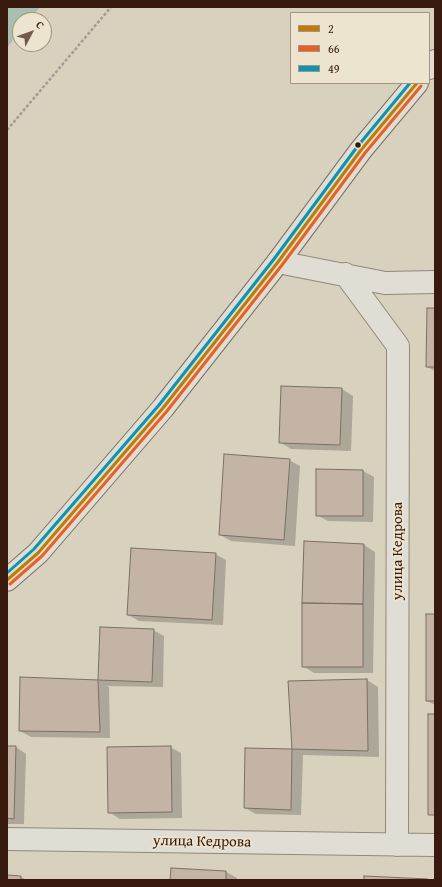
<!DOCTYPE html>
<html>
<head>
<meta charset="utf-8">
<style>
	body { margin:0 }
	#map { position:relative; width:442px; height:887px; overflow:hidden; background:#d8d1be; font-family:"Gentium Book Plus",serif }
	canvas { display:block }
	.frame { position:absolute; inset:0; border:8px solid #391a0e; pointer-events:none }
	.legend { position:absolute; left:290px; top:12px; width:140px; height:72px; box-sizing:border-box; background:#ece4ce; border:1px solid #a49381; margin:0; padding:5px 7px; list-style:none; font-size:12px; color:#391a0e }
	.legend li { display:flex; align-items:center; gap:8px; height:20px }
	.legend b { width:20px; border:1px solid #a49381 }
	.north { position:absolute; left:12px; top:12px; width:40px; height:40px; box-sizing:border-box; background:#ece4ce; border:1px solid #a49381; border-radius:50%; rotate:49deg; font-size:11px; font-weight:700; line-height:16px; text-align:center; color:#391a0e }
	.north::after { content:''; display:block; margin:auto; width:14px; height:18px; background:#715a4c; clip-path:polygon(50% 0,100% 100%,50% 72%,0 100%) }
</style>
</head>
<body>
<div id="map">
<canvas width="442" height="887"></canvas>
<div class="frame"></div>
<ul class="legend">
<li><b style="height:5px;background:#be7c04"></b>2</li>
<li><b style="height:5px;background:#e96121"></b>66</li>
<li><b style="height:5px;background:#0994b1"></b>49</li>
</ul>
<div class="north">С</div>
</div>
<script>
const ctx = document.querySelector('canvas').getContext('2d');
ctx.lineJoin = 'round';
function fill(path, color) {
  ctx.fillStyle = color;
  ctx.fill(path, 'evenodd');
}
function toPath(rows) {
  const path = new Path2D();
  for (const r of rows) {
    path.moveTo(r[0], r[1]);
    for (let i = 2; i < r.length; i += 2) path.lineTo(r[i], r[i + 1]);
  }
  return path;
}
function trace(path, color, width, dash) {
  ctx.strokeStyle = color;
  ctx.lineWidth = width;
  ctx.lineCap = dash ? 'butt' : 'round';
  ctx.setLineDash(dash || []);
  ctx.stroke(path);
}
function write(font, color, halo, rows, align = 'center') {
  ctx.font = font + ' "Gentium Book Plus",serif';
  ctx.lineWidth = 3.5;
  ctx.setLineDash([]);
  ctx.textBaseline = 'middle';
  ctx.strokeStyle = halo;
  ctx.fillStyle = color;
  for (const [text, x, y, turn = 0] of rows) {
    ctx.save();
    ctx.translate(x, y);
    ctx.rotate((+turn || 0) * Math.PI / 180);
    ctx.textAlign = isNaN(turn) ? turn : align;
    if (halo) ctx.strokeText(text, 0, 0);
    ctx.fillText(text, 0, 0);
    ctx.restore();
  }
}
fill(toPath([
	[7,7,40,7,30,20,20,20,20,32,7,48]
]), '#a9c0b1');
fill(toPath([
	[435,309,435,371,427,367],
	[282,387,342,389,353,396,351,451,291,449,280,442],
	[289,460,300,466,295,546,231,541,220,535],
	[363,471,374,477,373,522,328,521,317,515],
	[305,542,364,545,375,552,373,673,314,673,303,666],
	[215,554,226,560,223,625,139,621,128,615],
	[435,615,435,705,427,701],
	[101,628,153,630,164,636,163,687,106,686,109,687,110,738,31,737,20,731,21,678,99,681],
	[367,680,378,687,379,757,303,755,301,815,256,814,245,808,246,749,293,750,289,682],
	[7,747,16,747,26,754,24,824,7,824],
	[170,747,181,753,182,818,120,819,109,812],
	[226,872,237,878,237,880,171,880],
	[7,876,21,877,27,880,7,880]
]), '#0003');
const building = toPath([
	[427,308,435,308,435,367,426,367,427,308],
	[281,386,342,388,340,445,279,443,281,386],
	[224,454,290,459,284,540,219,535,224,454],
	[316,469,363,470,363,516,316,516,316,469],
	[304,541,364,544,363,604,302,603,304,541],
	[131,548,216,553,212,620,127,615,131,548],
	[302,603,363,604,363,667,302,667,302,603],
	[426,614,435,614,435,701,426,701,426,614],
	[100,627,154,629,152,682,98,680,100,627],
	[20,677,98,680,100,732,19,731,20,677],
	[367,679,368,751,292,749,288,681,367,679],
	[428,714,435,714,435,815,428,815,428,714],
	[7,746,16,746,14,819,7,818,7,746],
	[171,746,172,812,108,813,107,747,171,746],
	[245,748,292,749,291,810,244,808,245,748],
	[171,868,226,871,226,880,170,880,171,868],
	[7,875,21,876,21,880,7,880,7,875],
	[364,876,428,879,428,880,364,880,364,876]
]);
fill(building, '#c4b4a6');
trace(building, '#797065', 1);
const street = toPath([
	[278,262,385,283,435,282],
	[345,274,398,346,397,845],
	[7,839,435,845]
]);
const secondary = toPath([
	[429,68,435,61],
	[7,580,38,553,163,408,278,262,361,150,417,83]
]);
trace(street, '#90887b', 24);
trace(secondary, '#797065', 24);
trace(toPath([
	[7,130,111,7]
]), '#a29c94', 2.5, [3, 2]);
trace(street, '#e0ddd4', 22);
trace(secondary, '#e0ddd4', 22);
trace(toPath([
	[7,580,38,553,163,408,278,262,361,150,417,83]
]), '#be7c04', 3);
trace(toPath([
	[10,584,42,556,167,411,282,265,365,153,421,86]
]), '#e96121', 3);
trace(toPath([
	[7,573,34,549,159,405,274,259,357,147,410,83]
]), '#0994b1', 3);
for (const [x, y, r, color] of [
	[358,145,3.5,"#391a0e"]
]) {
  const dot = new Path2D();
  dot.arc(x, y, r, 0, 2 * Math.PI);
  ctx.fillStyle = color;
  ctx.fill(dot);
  trace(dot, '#ece4ce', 1.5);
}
write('15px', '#391a0e', '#ece4ce', [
	["улица Кедрова",398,551,-90],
	["улица Кедрова",202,842,1]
]);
</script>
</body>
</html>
